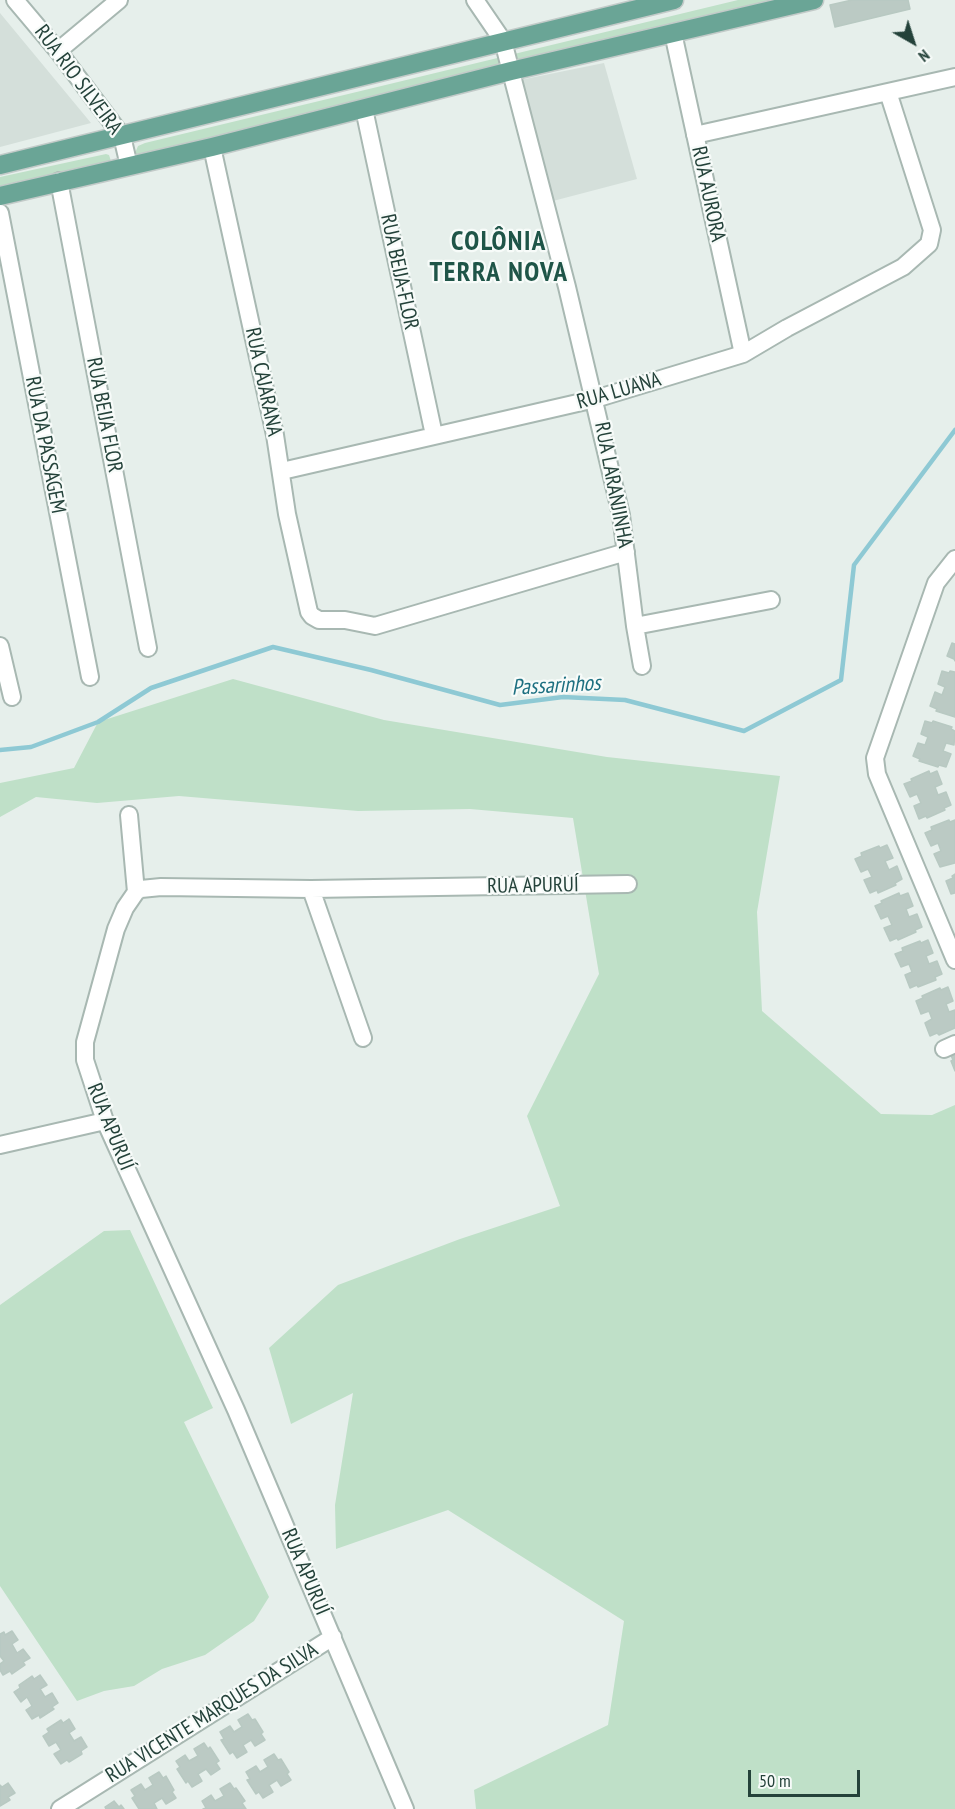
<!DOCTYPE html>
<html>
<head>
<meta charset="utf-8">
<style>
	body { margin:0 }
	#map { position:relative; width:955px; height:1809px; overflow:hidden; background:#e6efeb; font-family:"PT Sans Narrow",sans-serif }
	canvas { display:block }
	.north { position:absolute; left:883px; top:12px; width:60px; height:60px; -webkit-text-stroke:4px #f7fbf9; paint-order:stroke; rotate:141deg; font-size:16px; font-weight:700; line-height:24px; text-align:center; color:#24423a }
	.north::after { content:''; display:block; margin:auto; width:21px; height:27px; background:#24423a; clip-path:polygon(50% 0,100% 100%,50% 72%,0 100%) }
	.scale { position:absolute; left:748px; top:1770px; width:112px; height:27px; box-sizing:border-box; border:3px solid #24423a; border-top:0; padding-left:8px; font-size:18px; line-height:21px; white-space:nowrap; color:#24423a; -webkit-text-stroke:4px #f7fbf9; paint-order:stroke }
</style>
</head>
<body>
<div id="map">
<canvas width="955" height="1809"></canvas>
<div class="north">N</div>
<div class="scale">50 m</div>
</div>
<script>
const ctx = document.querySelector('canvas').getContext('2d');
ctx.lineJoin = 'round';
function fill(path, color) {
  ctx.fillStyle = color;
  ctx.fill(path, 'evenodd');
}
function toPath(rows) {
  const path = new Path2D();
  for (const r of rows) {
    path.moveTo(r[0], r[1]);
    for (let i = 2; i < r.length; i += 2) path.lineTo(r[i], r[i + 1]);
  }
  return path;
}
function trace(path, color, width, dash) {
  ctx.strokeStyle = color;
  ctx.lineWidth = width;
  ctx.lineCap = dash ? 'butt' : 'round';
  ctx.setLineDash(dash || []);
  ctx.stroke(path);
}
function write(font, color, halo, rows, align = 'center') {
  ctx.font = font + ' "PT Sans Narrow",sans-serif';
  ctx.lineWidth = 4.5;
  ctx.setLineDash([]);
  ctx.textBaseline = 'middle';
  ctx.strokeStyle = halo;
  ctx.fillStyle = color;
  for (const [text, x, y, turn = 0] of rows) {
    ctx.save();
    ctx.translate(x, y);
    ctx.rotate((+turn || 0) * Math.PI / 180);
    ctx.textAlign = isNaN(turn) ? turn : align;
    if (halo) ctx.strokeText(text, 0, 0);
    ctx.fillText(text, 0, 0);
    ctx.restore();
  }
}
fill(toPath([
	[0,13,91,123,0,147],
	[604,63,637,179,553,201,520,80]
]), '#d4dfda');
fill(toPath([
	[738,0,793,0,138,156,135,153,138,146,145,143],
	[106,154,109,155,111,161,102,167,0,190,0,177],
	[233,679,384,720,607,757,780,776,757,912,762,1011,881,1114,932,1115,955,1105,955,1809,476,1809,474,1790,608,1725,624,1621,448,1510,336,1549,335,1505,353,1393,291,1424,269,1348,338,1285,460,1239,560,1206,527,1116,599,974,573,818,470,809,358,811,179,796,97,803,36,797,0,817,0,783,74,768,98,722],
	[130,1230,213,1408,184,1422,269,1597,254,1621,205,1655,162,1669,134,1686,104,1691,77,1701,0,1586,0,1305,104,1231]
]), '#bfe0c8');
trace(toPath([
	[0,750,31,747,98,722,151,688,273,647,371,670,500,705,563,697,625,700,744,731,841,680,854,565,955,430]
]), '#8ec9d4', 4.5);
const building = toPath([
	[852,0,908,0,910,9,835,27,830,5,852,0],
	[952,643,955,644,955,661,954,659,947,656,952,643],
	[942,671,949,673,950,671,955,672,955,717,936,711,937,709,930,706,935,692,942,695,945,687,938,684,942,671],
	[925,721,932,723,933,721,952,727,951,729,955,731,954,745,946,743,943,751,951,754,946,767,939,765,938,767,919,761,920,759,913,756,918,743,925,745,928,737,921,734,925,721],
	[929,771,930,774,937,771,942,784,935,787,938,795,946,792,951,805,944,808,945,810,927,818,926,816,919,819,914,806,921,803,917,794,910,797,904,784,912,781,911,779,929,771],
	[949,820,950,822,955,820,955,863,940,867,934,854,941,851,938,843,931,846,925,833,932,830,931,827,949,820],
	[887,845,893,858,885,861,889,870,897,866,902,879,895,883,896,885,878,893,877,890,870,893,864,880,872,877,868,869,861,872,855,859,862,856,861,853,879,846,880,848,887,845],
	[955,874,955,893,951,894,946,881,953,878,952,876,955,874],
	[899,893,900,896,908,893,913,906,906,909,909,917,917,914,922,927,915,930,916,932,898,940,897,938,890,941,884,928,892,925,888,916,881,919,875,906,882,903,881,901,899,893],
	[928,940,933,953,926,956,929,964,937,961,942,974,935,977,936,980,918,987,917,985,910,988,905,975,912,972,909,964,901,967,895,954,903,951,902,948,920,941,921,943,928,940],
	[948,987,953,1001,946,1004,949,1012,955,1010,955,1028,939,1035,937,1033,930,1036,925,1023,932,1019,929,1011,921,1014,916,1001,923,998,922,996,940,988,941,990,948,987],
	[955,1051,955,1071,951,1061,953,1060,950,1053,955,1051],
	[12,1631,18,1640,12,1644,17,1653,23,1649,30,1658,23,1662,25,1665,12,1674,10,1671,3,1675,0,1670,0,1664,4,1661,0,1656,0,1634,4,1632,5,1635,12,1631],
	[40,1675,47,1685,40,1689,45,1697,52,1693,58,1703,52,1707,54,1709,40,1718,39,1715,32,1719,26,1710,32,1706,27,1697,21,1702,14,1692,20,1688,19,1685,32,1676,34,1679,40,1675],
	[248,1714,252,1720,255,1719,263,1732,261,1734,265,1740,255,1746,251,1740,243,1745,247,1752,237,1758,233,1752,230,1754,221,1740,224,1739,220,1732,230,1726,234,1732,242,1727,238,1720,248,1714],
	[69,1719,75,1729,69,1733,74,1741,81,1737,87,1747,81,1751,82,1754,69,1762,67,1760,61,1764,54,1754,61,1750,56,1742,49,1746,43,1736,49,1732,47,1729,61,1720,63,1723,69,1719],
	[204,1743,208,1749,210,1747,219,1761,216,1763,220,1769,211,1775,206,1769,198,1774,202,1781,192,1787,188,1781,186,1783,177,1769,180,1767,176,1761,185,1755,189,1761,198,1756,194,1749,204,1743],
	[274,1754,278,1760,281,1759,289,1772,287,1774,291,1780,281,1786,277,1780,269,1785,273,1792,263,1798,259,1792,256,1794,247,1780,250,1779,246,1772,256,1766,260,1772,268,1767,264,1760,274,1754],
	[159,1772,163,1778,166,1776,174,1790,172,1792,176,1798,166,1804,162,1798,154,1803,157,1809,139,1809,132,1798,135,1796,131,1790,141,1784,145,1790,153,1785,149,1778,159,1772],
	[8,1783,15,1793,8,1797,10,1800,0,1806,0,1785,2,1787,8,1783],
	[230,1783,234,1789,236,1788,245,1801,242,1803,246,1809,203,1809,206,1808,202,1801,211,1795,215,1801,224,1796,220,1789,230,1783],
	[114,1801,119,1807,121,1805,124,1809,106,1809,105,1807,114,1801]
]);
fill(building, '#bbcac4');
trace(building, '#b8c9c2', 1.5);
const minor = toPath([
	[15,0,58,51,122,136,129,166],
	[475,0,503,41,567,287,621,515,635,626,642,666],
	[673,33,743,354],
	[58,51,119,0],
	[364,109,434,435],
	[695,135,955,77],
	[212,147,275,435,287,514,309,612,312,616,319,620,345,620,375,626,626,552],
	[59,181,148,648],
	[0,213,90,677],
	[282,471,595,399,743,354,787,328,903,267,929,244,932,230,888,92],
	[955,559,936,583,875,758,877,774,955,960],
	[635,626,771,600],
	[0,646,12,697],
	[129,815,136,892],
	[311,889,363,1038],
	[944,1049,955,1044],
	[0,1145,105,1121],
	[60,1809,333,1637],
	[405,1809,236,1410,105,1121,85,1060,85,1042,116,929,125,908,136,892,141,889,161,887,311,889,628,884]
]);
const primary = toPath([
	[0,165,674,0],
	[0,196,212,147,511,71,814,0]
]);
trace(minor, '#a8b8b2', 20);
trace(primary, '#c2cac8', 21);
trace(minor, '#fff', 16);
trace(primary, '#6aa596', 18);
write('21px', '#24423a', '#f7fbf9', [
	["RUA RIO SILVEIRA",78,80,53],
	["RUA AURORA",708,194,78],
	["RUA BEIJA-FLOR",399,272,78],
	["RUA CAJARANA",263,382,78],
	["RUA LUANA",619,391,-16],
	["RUA BEIJA FLOR",104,415,79],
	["RUA DA PASSAGEM",45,445,79],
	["RUA LARANJINHA",613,485,79],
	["RUA APURUÍ",533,886,-1],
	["RUA APURUÍ",110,1127,68],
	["RUA APURUÍ",305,1572,67],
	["RUA VICENTE MARQUES DA SILVA",212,1713,-32]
]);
write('italic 22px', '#1c6f80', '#f7fbf9', [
	["Passarinhos",556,686,-3]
]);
ctx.letterSpacing = '1.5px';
write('bold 27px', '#1f5548', '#f7fbf9', [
	["COLÔNIA",499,242],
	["TERRA NOVA",499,273]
]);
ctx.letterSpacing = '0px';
</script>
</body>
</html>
